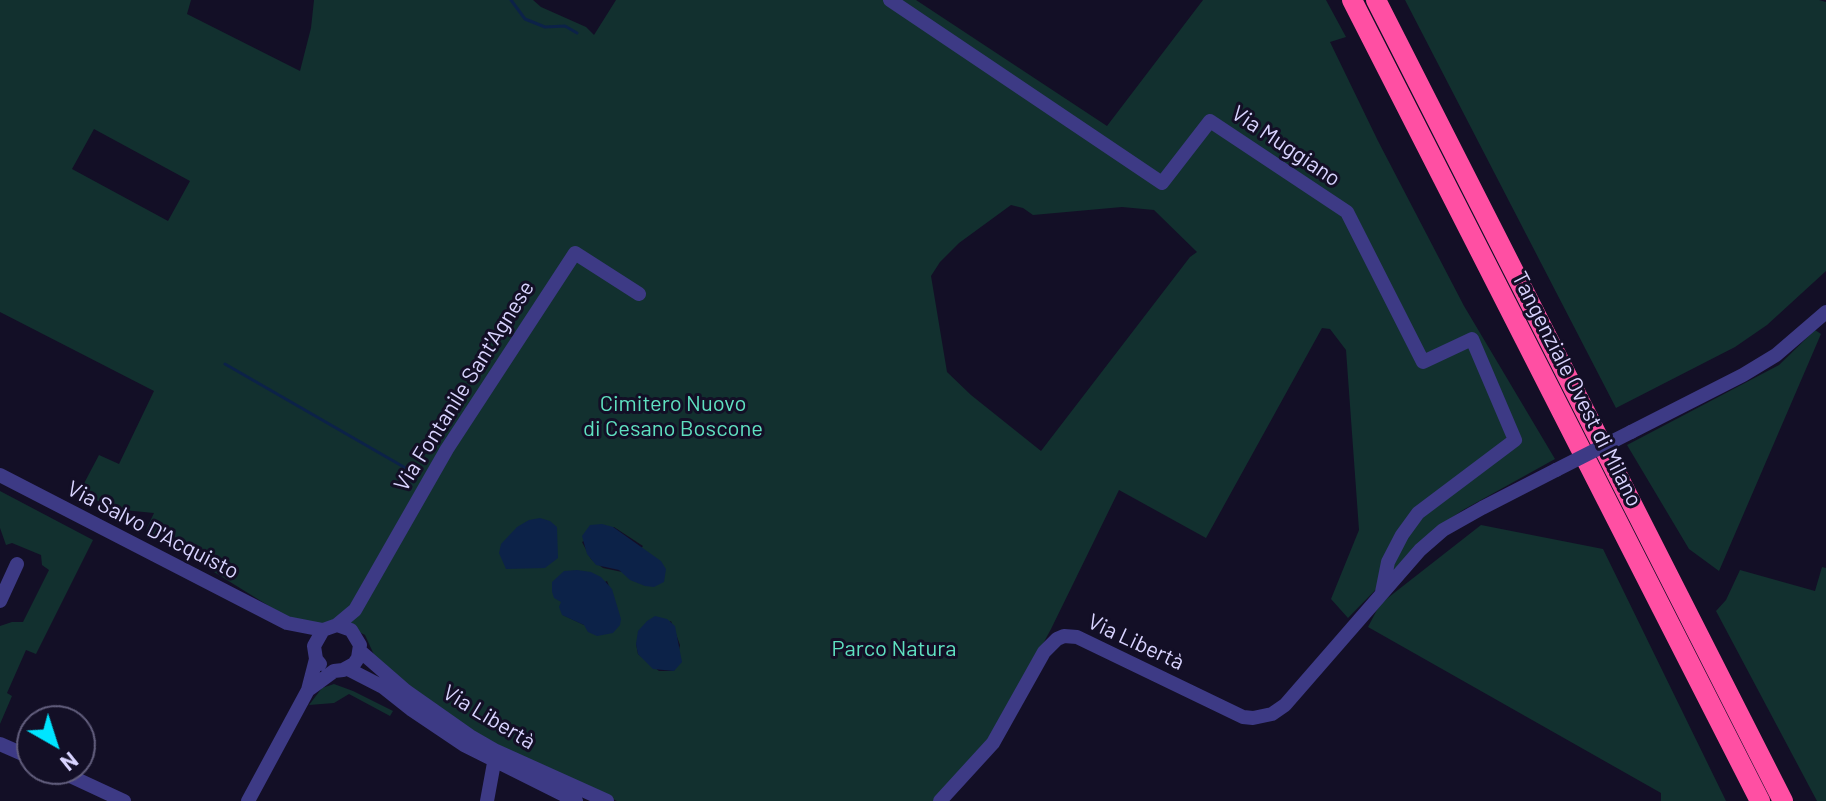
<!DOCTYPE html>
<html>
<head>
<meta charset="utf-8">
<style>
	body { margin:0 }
	#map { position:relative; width:1826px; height:801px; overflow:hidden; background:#130f26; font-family:Barlow,sans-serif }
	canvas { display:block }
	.north { position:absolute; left:16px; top:705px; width:80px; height:80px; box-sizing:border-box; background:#130f26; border:2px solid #625e7d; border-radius:50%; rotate:141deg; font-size:22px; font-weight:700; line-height:32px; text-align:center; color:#d9d4ff }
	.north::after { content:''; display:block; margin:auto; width:28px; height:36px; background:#00e5ff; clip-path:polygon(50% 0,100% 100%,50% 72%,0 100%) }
</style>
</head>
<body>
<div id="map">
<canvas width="1826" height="801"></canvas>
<div class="north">N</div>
</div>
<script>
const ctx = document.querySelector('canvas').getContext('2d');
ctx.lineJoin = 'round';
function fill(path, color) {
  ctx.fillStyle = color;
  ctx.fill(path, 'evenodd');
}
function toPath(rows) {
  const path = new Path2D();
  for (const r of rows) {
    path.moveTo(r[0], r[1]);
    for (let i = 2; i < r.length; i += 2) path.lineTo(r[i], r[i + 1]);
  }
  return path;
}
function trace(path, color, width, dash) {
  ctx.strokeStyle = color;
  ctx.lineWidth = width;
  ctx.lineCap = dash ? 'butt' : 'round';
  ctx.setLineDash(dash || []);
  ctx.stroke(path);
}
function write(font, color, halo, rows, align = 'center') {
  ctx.font = font + ' Barlow,sans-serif';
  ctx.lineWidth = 6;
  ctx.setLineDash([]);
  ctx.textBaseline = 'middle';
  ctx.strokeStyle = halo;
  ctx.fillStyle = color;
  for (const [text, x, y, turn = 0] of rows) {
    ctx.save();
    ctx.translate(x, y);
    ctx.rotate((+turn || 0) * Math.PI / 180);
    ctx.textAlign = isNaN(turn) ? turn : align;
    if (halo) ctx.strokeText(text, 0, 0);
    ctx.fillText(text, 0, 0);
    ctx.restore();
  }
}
fill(toPath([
	[0,0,191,0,187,14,300,71,311,28,314,0,533,0,541,7,586,27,594,35,616,0,916,0,1107,126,1203,0,1326,0,1346,37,1330,42,1378,141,1464,306,1555,459,1463,510,1436,528,1348,618,1331,599,1359,530,1346,350,1330,329,1322,328,1206,538,1119,490,1051,629,998,727,936,801,617,801,497,748,433,705,375,657,365,635,336,620,321,625,290,619,146,530,154,513,113,509,80,491,99,455,119,464,154,391,0,312],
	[94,129,190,181,168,221,72,169],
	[1011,205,1023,208,1033,215,1122,207,1154,210,1197,252,1190,257,1041,451,971,395,947,372,931,276,940,262,959,243],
	[614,527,643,546,622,572,603,568,591,559,582,542],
	[607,581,614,599,584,625,563,615,561,602],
	[671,621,680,645,674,671,659,671,638,654,636,643],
	[1405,0,1819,0,1826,2,1826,271,1767,325,1735,347,1616,408],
	[1815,330,1821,334,1719,571,1689,549,1627,445,1779,365],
	[0,491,93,540,36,654,26,650,7,693,12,696,0,724,0,626,12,622,23,622,49,570,42,565,41,555,12,543,6,545,0,528],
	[1481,525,1603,549,1726,801,1661,801,1661,793,1368,627,1380,604],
	[1822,567,1826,568,1826,801,1817,801,1716,611,1726,600,1740,570,1815,591],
	[334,684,353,691,393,711,390,716,349,694,334,703,309,705,322,688]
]), '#12302f');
fill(toPath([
	[540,518,550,521,557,527,558,558,545,568,506,569,499,553,501,544,517,527,529,520],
	[602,524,613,527,661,561,666,569,664,582,654,587,645,586,630,580,619,570,596,565,587,554,582,536,590,525],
	[577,570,591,572,601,577,612,589,621,619,620,625,613,633,597,636,588,632,584,625,562,615,559,607,561,602,554,598,552,592,552,582,564,571],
	[655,616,667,619,675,626,682,662,674,671,653,669,638,654,636,644,638,631,647,621]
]), '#0c2248');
trace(toPath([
	[511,0,525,19,545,27,565,26,577,33],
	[225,364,409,470]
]), '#0c2248', 3);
trace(toPath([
	[890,0,1162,183,1210,121,1347,212,1423,362,1472,339,1515,440,1418,513,1402,535,1388,562,1382,592],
	[1631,432,1743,375,1776,355,1826,312],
	[0,475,287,623,323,630,337,625,351,630,360,645,358,658,354,664,343,670,334,671,308,690],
	[0,601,17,564],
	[337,625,355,610,447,449,575,253,639,294],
	[360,651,406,691,470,736,496,751,607,801],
	[320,664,316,659,314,646,323,630],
	[348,669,383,687,412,710,464,745,576,801],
	[0,744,32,758],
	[55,769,124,801],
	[248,801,308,690,316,659],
	[487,801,496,752],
	[940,801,993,743,1044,652,1057,639,1064,636,1077,637,1243,717,1253,718,1272,714,1285,705,1420,550,1443,530,1482,508,1556,470]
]), '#3d3a85', 14);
trace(toPath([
	[1352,0,1760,801],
	[1376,0,1783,801]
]), '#ff4fa3', 20);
trace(toPath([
	[1556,470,1631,432]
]), '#3d3a85', 14);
write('22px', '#d9d4ff', '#130f26', [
	["Via Muggiano",1286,146,34],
	["Via Fontanile Sant'Agnese",464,386,-58],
	["Tangenziale Ovest di Milano",1577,389,63],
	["Via Salvo D'Acquisto",153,530,27],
	["Via Libertà",1136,642,25],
	["Via Libertà",489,717,31]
]);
write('22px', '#5fe0c0', '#130f26', [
	["Cimitero Nuovo",673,404],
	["di Cesano Boscone",673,429],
	["Parco Natura",894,649]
]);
</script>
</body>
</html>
